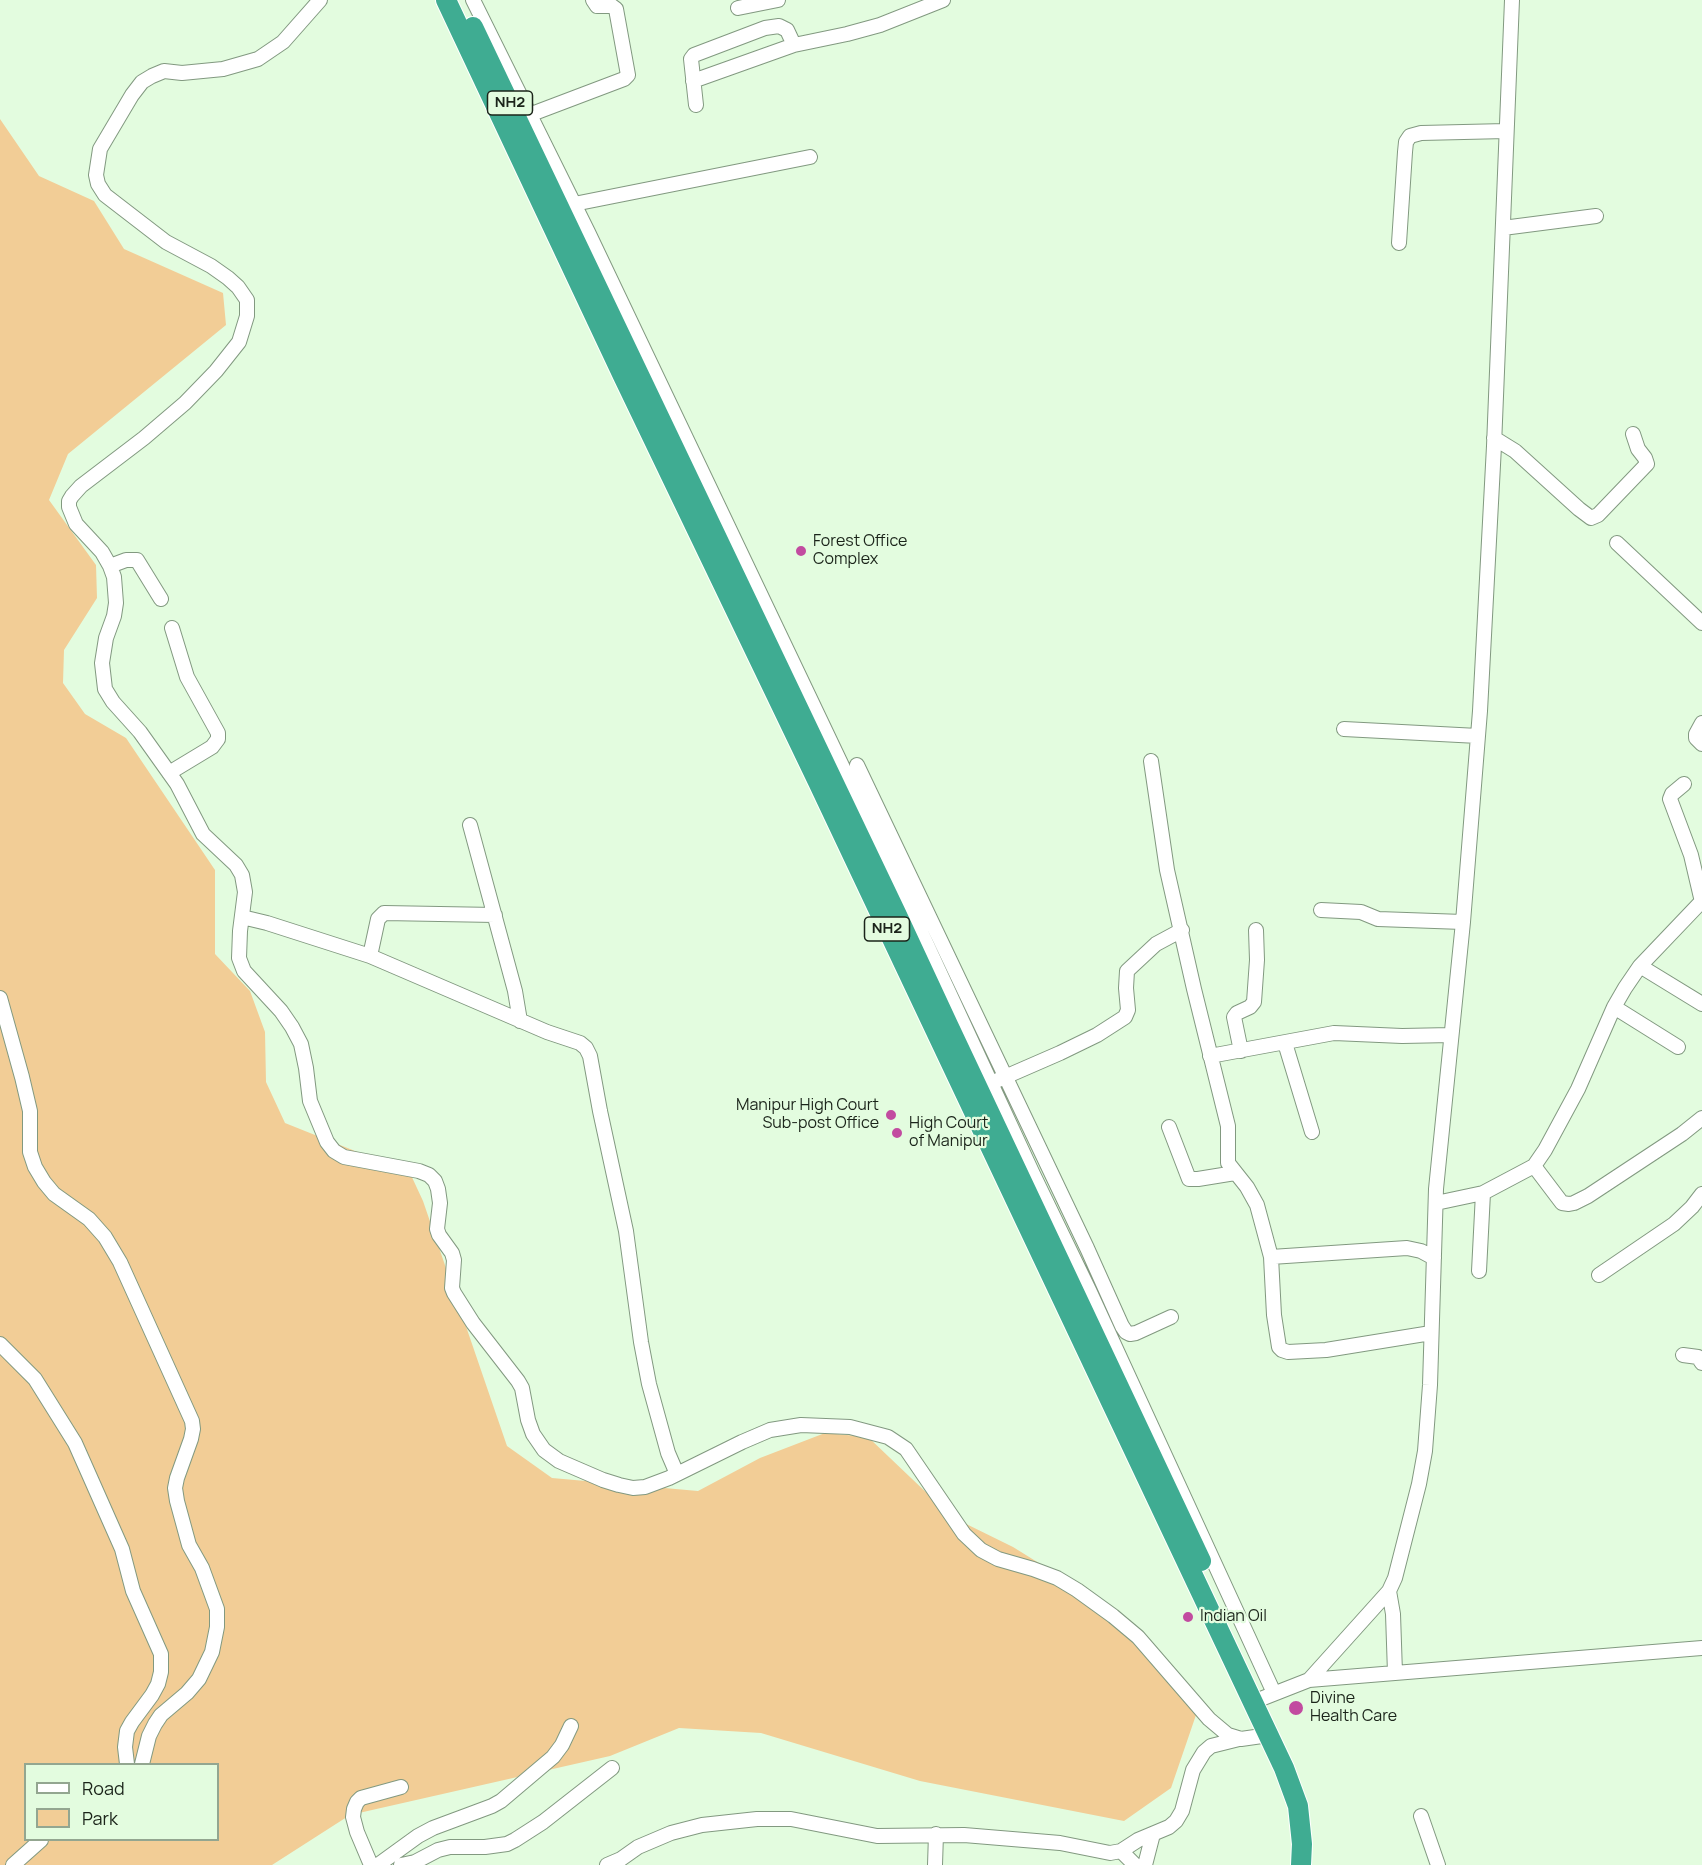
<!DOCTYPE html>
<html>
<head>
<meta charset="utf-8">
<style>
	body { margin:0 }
	#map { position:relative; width:1702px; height:1865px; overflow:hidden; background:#e3fcdf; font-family:Manrope,sans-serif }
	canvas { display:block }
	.legend { position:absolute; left:24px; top:1763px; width:195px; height:78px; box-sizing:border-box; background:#e3fcdf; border:2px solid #93a690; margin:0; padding:8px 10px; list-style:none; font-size:18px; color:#1b241a }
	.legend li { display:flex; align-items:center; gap:12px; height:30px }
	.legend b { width:30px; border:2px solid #93a690 }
</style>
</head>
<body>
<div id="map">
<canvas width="1702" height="1865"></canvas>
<ul class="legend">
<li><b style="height:8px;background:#fff"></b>Road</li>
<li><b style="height:16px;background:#f2cd96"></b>Park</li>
</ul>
</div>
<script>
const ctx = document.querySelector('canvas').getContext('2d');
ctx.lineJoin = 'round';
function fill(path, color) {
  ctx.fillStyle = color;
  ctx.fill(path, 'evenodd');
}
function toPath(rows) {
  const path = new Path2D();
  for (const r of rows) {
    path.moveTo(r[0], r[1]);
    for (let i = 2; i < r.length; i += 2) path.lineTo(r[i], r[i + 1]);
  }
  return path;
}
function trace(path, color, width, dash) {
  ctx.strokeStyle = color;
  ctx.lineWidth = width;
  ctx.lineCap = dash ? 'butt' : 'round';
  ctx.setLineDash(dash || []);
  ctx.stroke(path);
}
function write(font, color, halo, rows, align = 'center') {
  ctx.font = font + ' Manrope,sans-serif';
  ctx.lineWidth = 4.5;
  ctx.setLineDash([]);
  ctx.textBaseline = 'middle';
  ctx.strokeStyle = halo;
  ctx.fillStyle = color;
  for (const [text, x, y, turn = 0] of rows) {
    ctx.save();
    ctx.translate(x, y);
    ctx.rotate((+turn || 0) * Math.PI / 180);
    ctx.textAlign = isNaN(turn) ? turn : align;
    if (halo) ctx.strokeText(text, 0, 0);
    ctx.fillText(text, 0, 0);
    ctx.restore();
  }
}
fill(toPath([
	[0,119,39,176,94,201,124,249,223,293,226,325,68,454,49,500,96,565,97,598,64,650,63,683,85,714,126,738,215,870,215,954,250,991,265,1032,266,1082,285,1123,410,1173,423,1201,507,1446,552,1478,698,1491,760,1458,825,1433,868,1437,952,1517,1013,1547,1092,1596,1171,1683,1196,1715,1171,1788,1124,1821,920,1781,761,1733,679,1728,610,1756,350,1815,272,1865,0,1865],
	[26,1764,218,1764,218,1840,26,1840]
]), '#f2cd96');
const minor = toPath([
	[320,0,283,42,258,59,223,69,182,73,164,71,152,76,142,82,132,95,100,149,96,175,98,184,105,195,166,242,211,266,228,278,238,287,247,300,247,316,239,342,216,371,185,403,144,438,81,486,72,496,69,501,69,507,76,524,102,552,110,566,114,577,116,603,114,616,106,638,102,663,105,689,113,702,140,732,177,784,203,834,236,865,242,875,245,892,240,931,239,958,244,971,281,1011,292,1027,301,1044,306,1068,310,1101,327,1142,334,1151,344,1157,419,1171,429,1175,435,1181,438,1189,440,1203,437,1229,439,1235,452,1253,454,1260,452,1288,454,1293,473,1323,518,1381,522,1388,528,1420,533,1434,544,1450,559,1461,603,1480,619,1485,633,1488,645,1487,669,1478,742,1442,770,1430,801,1425,850,1427,888,1437,906,1449,964,1534,981,1550,998,1559,1033,1569,1057,1578,1077,1590,1113,1616,1138,1637,1209,1719,1228,1735,1241,1739,1269,1735],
	[473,0,588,232,915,919,1033,1174,1089,1290,1274,1693],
	[738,8,778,0],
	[693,81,794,45,847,34,880,25,943,0],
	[696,105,691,59,694,55,765,28,779,26,787,30,794,45],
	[529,115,624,79,628,75,616,9,612,6,597,6,593,0],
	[574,204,810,157],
	[1503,228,1596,216],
	[1399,243,1405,152,1406,142,1410,136,1421,133,1506,131],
	[1494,438,1515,451,1579,509,1591,518,1598,515,1647,464,1645,458,1638,449,1633,434],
	[1617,543,1702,623],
	[110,566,126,560,137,560,161,599],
	[1702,723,1696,734,1696,738,1702,744],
	[1344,729,1478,736],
	[1151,761,1167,870,1194,989,1228,1126,1228,1163,1247,1187,1257,1205,1271,1257,1274,1315,1279,1347,1282,1350,1288,1352,1326,1350,1431,1333],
	[857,765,1087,1248,1122,1326,1126,1332,1130,1334,1136,1333,1171,1317],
	[169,773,212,747,218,739,218,733,187,677,172,628],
	[1684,784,1672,794,1670,799,1691,855,1702,902],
	[470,825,515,991,520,1021],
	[1321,910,1361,912,1378,919,1463,922],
	[242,917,267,923,370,956,547,1032,580,1043,586,1048,590,1056,600,1111,626,1231,641,1342,649,1384,668,1453,677,1474],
	[370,956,378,919,384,913,495,915],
	[1640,966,1702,1004],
	[0,998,22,1077,30,1111,30,1152,35,1167,44,1182,54,1194,89,1219,105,1237,120,1262,192,1421,193,1429,191,1439,177,1478,175,1488,177,1501,189,1545,202,1568,217,1609,217,1627,212,1652,199,1679,187,1693,161,1715,155,1724,149,1736,142,1764],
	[1614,1007,1678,1047],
	[1285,1043,1312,1132],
	[1241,1051,1234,1017,1237,1013,1250,1007,1254,1002,1257,960,1256,930],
	[1210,1056,1334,1033,1402,1036,1451,1035],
	[998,1080,1060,1053,1097,1035,1125,1017,1128,1010,1126,988,1127,971,1156,944,1182,930],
	[1169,1127,1189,1179,1198,1179,1235,1173],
	[1534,1166,1562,1203,1569,1204,1574,1203,1588,1196,1682,1134,1702,1118],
	[1436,1203,1483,1193,1534,1166,1545,1150,1578,1089,1614,1007,1625,988,1640,966,1702,901],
	[1271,1257,1407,1248,1421,1251,1434,1258],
	[1479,1271,1483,1193],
	[1599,1275,1674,1224,1692,1207,1702,1194],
	[0,1344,35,1379,75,1443,122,1549,133,1591,161,1654,161,1672,158,1684,152,1695,132,1722,127,1731,125,1747,127,1764],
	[1683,1355,1698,1357,1702,1363],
	[1389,1591,1393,1614,1395,1673],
	[1309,1680,1389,1591,1395,1578,1419,1484,1425,1451,1430,1385,1436,1189,1463,922,1480,711,1494,446,1512,0],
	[1253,1702,1309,1680,1702,1648],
	[1421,1816,1438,1865],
	[1121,1851,1135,1865],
	[13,1865,41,1840],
	[371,1865,357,1832,353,1817,354,1809,357,1802,361,1798,401,1787],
	[378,1865,418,1836,433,1828,492,1806,501,1801,553,1757,562,1745,571,1726],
	[401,1865,415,1862,438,1850,450,1847,485,1847,507,1844,515,1840,543,1822,612,1768],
	[607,1865,621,1859,638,1847,671,1833,702,1825,757,1819,791,1819,877,1836,964,1835,1060,1843,1110,1853,1121,1851,1138,1840,1169,1827,1176,1821,1182,1811,1193,1770,1204,1752,1211,1746,1239,1739],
	[935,1865,936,1834],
	[1145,1865,1153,1834]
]);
const highway = toPath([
	[446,0,623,376,818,782,1284,1768,1298,1806,1302,1844,1301,1865],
	[473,27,896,913,949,1027,1201,1561]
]);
trace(minor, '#829980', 16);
trace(highway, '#fff', 22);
trace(minor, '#fff', 14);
trace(highway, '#3fac92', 20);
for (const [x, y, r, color] of [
	[801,551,6,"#c24ba0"],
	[891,1115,6,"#c24ba0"],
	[897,1133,6,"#c24ba0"],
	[1188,1617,6,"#c24ba0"],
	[1296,1708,8,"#c24ba0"]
]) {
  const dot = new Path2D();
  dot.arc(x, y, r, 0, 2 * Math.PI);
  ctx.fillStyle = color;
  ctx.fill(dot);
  trace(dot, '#e3fcdf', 2);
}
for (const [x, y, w] of [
	[510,103,45],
	[887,929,45]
]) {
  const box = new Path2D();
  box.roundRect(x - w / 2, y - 12, w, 24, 4.5);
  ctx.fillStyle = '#e3fcdf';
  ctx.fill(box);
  trace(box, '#1b241a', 1.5);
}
write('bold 15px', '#1b241a', null, [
	["NH2",510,103],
	["NH2",887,929]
]);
write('16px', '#1b241a', '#e3fcdf', [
	["Forest Office",813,542],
	["Complex",813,560],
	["Manipur High Court",879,1106,"right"],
	["Sub-post Office",879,1124,"right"],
	["High Court",909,1124],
	["of Manipur",909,1142],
	["Indian Oil",1200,1617],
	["Divine",1310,1699],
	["Health Care",1310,1717]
], 'left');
</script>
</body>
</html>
